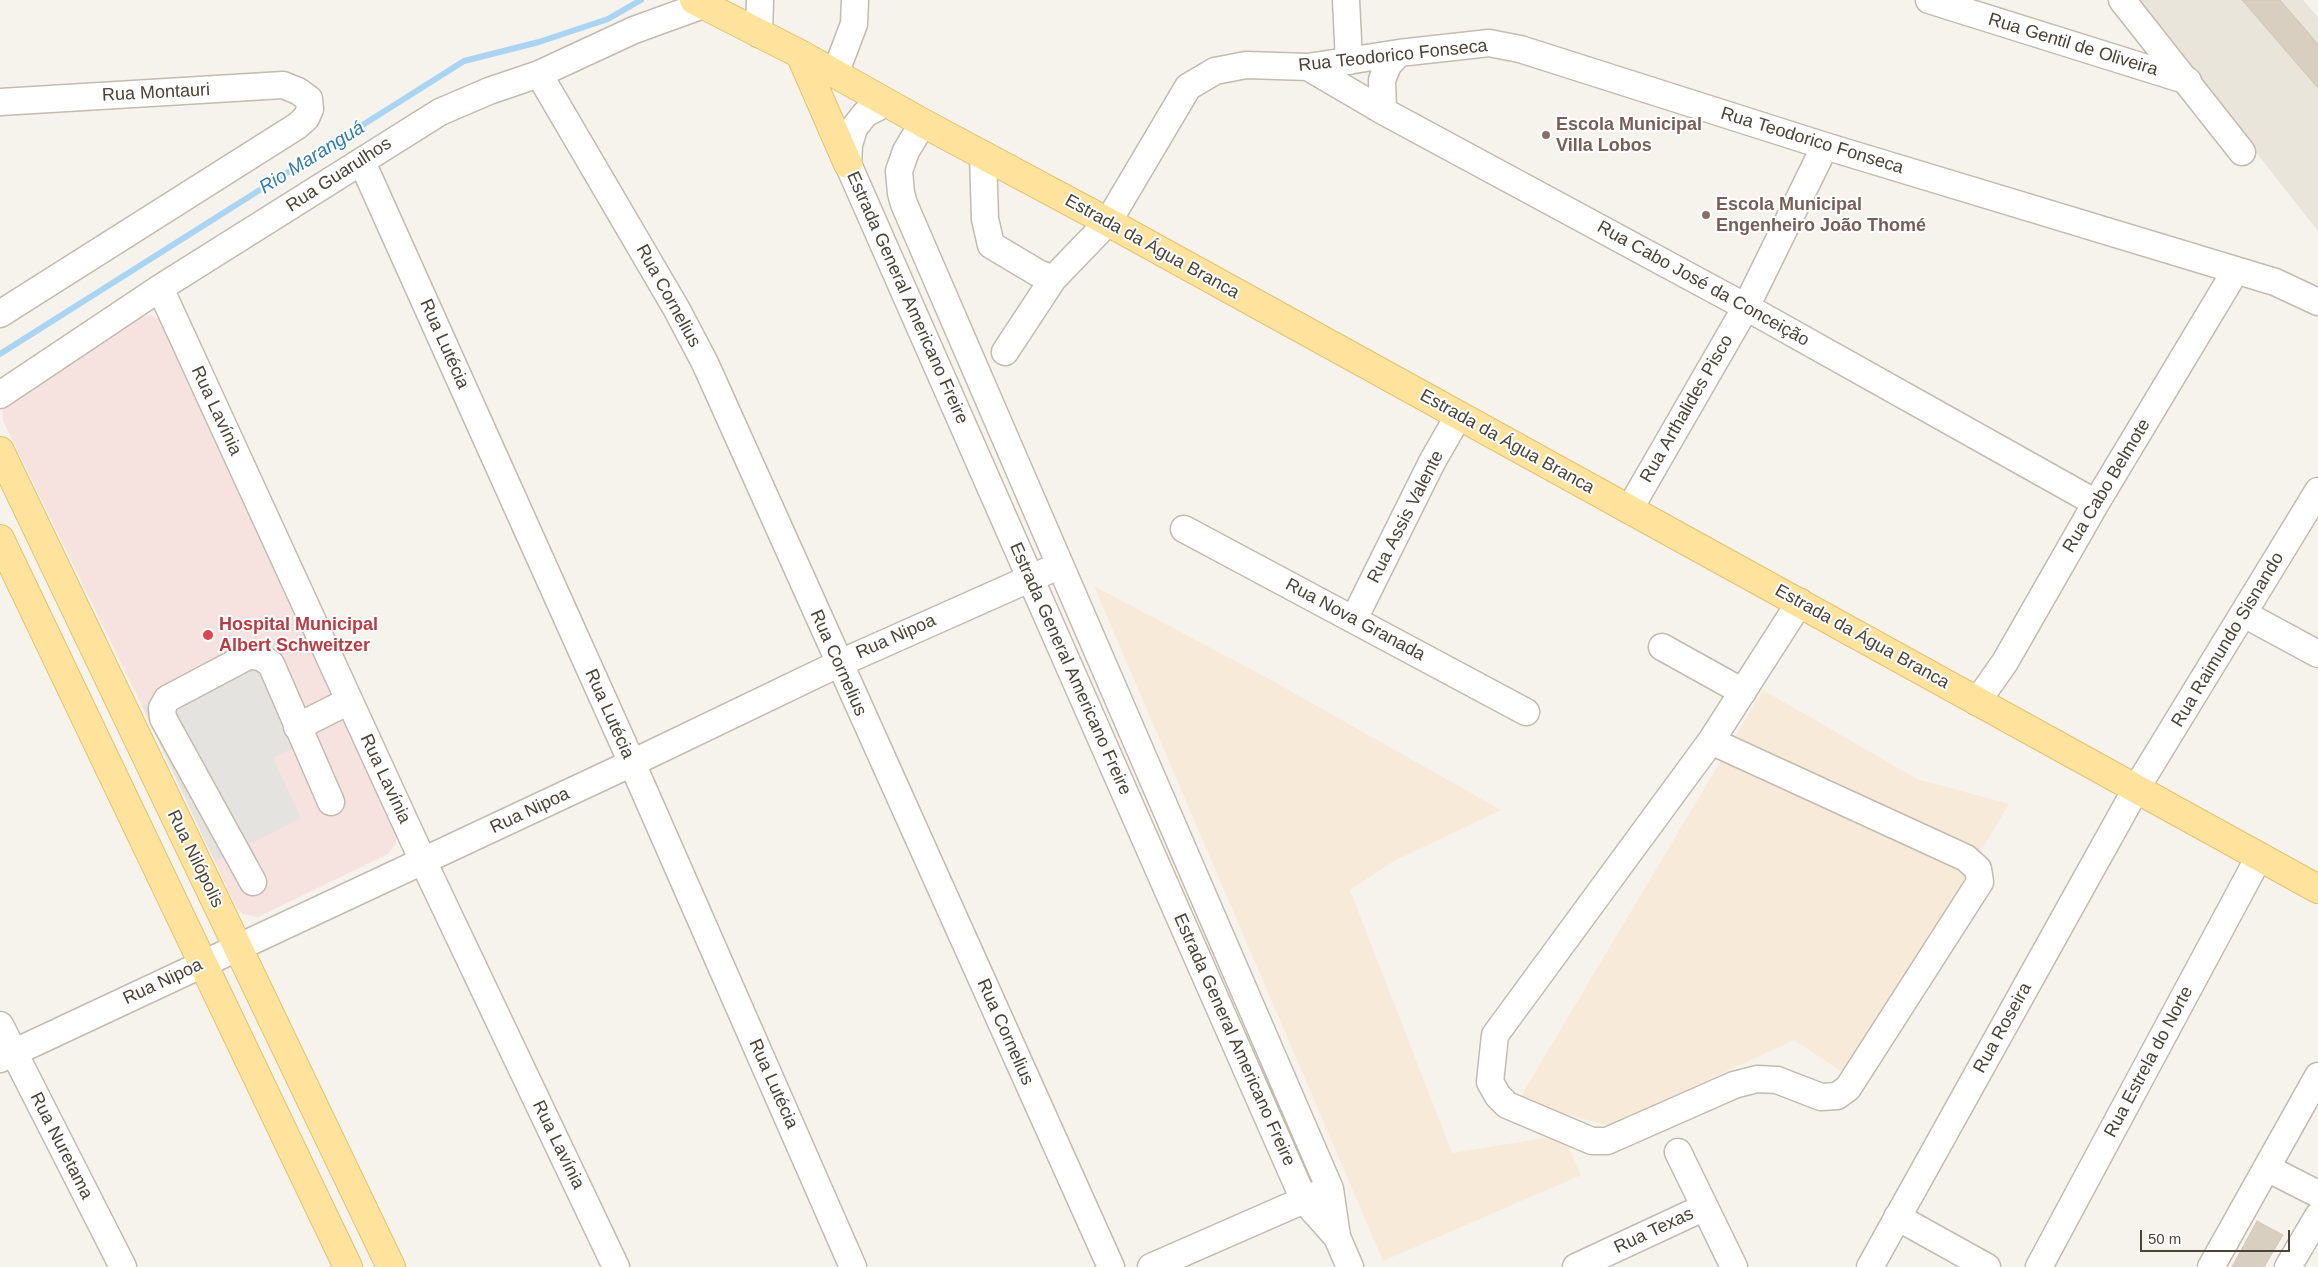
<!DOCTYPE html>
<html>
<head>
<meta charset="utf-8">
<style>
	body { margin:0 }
	#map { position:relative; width:2318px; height:1267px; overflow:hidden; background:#f6f3ec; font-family:Helvetica,sans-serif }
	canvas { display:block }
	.scale { position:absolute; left:2140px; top:1230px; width:150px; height:22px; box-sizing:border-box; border:2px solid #4b4439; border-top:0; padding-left:6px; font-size:15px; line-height:18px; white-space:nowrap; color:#4b4439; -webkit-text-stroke:4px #fff; paint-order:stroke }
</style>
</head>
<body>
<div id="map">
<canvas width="2318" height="1267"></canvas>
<div class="scale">50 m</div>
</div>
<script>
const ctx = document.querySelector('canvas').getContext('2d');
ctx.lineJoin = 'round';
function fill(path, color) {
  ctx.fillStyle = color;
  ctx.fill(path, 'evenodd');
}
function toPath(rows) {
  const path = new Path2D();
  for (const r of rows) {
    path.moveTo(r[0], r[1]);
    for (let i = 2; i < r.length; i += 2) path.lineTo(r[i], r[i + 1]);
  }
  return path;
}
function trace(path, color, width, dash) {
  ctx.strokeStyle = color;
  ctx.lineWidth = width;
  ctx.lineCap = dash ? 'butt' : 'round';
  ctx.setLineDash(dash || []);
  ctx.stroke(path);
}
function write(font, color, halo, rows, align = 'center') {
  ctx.font = font + ' Helvetica,sans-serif';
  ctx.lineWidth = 4;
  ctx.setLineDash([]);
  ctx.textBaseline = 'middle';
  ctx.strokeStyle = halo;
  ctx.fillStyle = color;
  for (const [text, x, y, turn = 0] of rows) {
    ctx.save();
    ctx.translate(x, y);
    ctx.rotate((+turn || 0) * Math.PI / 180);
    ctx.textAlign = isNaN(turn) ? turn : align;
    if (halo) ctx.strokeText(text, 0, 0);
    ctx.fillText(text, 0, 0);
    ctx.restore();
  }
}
fill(toPath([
	[2136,0,2303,0,2318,17,2318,231]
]), '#eae5da');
fill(toPath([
	[1094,586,1271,680,1501,810,1394,861,1350,890,1452,1153,1563,1135,1581,1175,1383,1261],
	[1763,690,1917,779,2009,804,1847,1075,1794,1040,1609,1126,1518,1101]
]), '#f7ead8');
fill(toPath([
	[150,315,163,321,397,827,396,843,388,854,258,917,243,914,237,909,142,706,3,421,2,404,6,395,141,317]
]), '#f6e3e0');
fill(toPath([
	[275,638,319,735,273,758,301,818,215,862,142,706]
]), '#e5e3e0');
trace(toPath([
	[0,354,464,61,539,42,608,19,641,0]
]), '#a9d4f2', 6);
const building = toPath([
	[2242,0,2280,0,2318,44,2318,88,2242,0],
	[2257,1221,2283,1235,2264,1267,2232,1267,2257,1221]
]);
fill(building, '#d8cfc1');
trace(building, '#d3c7b4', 1);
const minor = toPath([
	[1346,0,1349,61],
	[1929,0,2188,81],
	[2122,0,2242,152],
	[759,34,760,0],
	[1308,67,1383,111,1746,307,2096,503],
	[539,74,676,308,705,363,1111,1267],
	[835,74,854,24,855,0],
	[0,102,283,85,298,91,309,99,310,109,306,118,297,126,0,314],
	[886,103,865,114,854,128,849,145,848,164,1304,1200,1337,1237],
	[1383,111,1382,80,1388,65,1399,53],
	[923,123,906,151,899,171,901,193,904,204,1330,1189,1337,1237,1350,1267],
	[983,155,985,219,991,245,1038,273,1053,279,1108,222,1188,87,1215,71,1246,65,1308,67,1399,53,1489,43,1520,49,1825,146,2275,282,2318,302],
	[362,162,632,763,853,1267],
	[160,288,423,861,616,1267],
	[1005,352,1053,279],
	[0,395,160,288,440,112,489,91,539,74,634,30,703,5],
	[1629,510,1746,307,1825,146],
	[1184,529,1526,712],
	[2244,614,2318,654],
	[1354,619,1432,462,1459,415],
	[1662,647,1743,692],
	[1977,702,2005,662,2096,503,2236,270],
	[297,727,349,701],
	[1711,741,1966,858,1978,869,1980,882,1848,1088,1837,1096,1821,1097,1777,1080,1757,1079,1734,1085,1607,1141,1592,1141,1507,1105,1498,1096,1490,1082,1495,1035,1711,741,1800,602],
	[253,882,163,718,162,708,167,699,250,655,262,658,271,664,331,802],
	[0,1025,123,1267],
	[0,1059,632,763,838,664,1047,571],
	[1678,1152,1734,1267],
	[2267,1168,2318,1194],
	[1897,1217,1987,1267],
	[1151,1267,1320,1193],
	[1576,1267,1705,1207],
	[1870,1267,2136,789,2318,491],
	[2039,1267,2259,857],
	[2211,1267,2318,1076],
	[2288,1267,2318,1216]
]);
const major = toPath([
	[694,0,800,54,923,123,1108,222,2318,889],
	[800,54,848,164],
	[0,451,391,1267],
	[0,539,348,1267]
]);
trace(minor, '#c2bbae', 29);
trace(major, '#e6c16a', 30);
trace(minor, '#fff', 26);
trace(major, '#ffe39c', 28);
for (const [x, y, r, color] of [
	[1546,135,5,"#8d6e63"],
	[1706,215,5,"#8d6e63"],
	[208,635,6,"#e0444e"]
]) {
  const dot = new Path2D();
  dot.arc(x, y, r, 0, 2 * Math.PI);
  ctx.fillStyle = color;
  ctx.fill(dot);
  trace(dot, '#fff', 2);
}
write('18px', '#4b4439', '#fff', [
	["Rua Gentil de Oliveira",2073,45,17],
	["Rua Teodorico Fonseca",1393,56,-6],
	["Rua Montauri",156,93,-3],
	["Rua Teodorico Fonseca",1812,141,17],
	["Rua Guarulhos",339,175,-33],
	["Estrada da Água Branca",1152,247,29],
	["Rua Cabo José da Conceição",1703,284,29],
	["Rua Cornelius",668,296,61],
	["Estrada General Americano Freire",907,298,66],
	["Rua Lutécia",444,344,66],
	["Rua Arthalides Pisco",1687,409,-60],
	["Rua Lavínia",216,411,65],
	["Estrada da Água Branca",1507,442,29],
	["Rua Cabo Belmote",2107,486,-59],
	["Rua Assis Valente",1406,517,-63],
	["Rua Nova Granada",1355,620,28],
	["Rua Nipoa",896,637,-24],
	["Estrada da Água Branca",1862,637,29],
	["Rua Raimundo Sisnando",2228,640,-59],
	["Rua Cornelius",838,663,66],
	["Estrada General Americano Freire",1070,669,66],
	["Rua Lutécia",609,714,66],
	["Rua Lavínia",385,779,65],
	["Rua Nipoa",530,811,-25],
	["Rua Nilópolis",195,859,64],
	["Rua Nipoa",163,982,-25],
	["Rua Roseira",2003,1028,-61],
	["Rua Cornelius",1005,1032,66],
	["Estrada General Americano Freire",1234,1040,66],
	["Rua Estrela do Norte",2149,1062,-62],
	["Rua Lutécia",773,1084,66],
	["Rua Lavínia",558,1145,64],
	["Rua Nuretama",61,1146,63],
	["Rua Texas",1654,1231,-25]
]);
write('bold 18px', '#785e54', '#fff', [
	["Escola Municipal",1556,125],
	["Villa Lobos",1556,146],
	["Escola Municipal",1716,205],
	["Engenheiro João Thomé",1716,226]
], 'left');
write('bold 18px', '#be3a42', '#fff', [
	["Hospital Municipal",219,625],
	["Albert Schweitzer",219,646]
], 'left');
write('italic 19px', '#2e7ab2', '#fff', [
	["Rio Maranguá",312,158,-32]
]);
</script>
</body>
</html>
